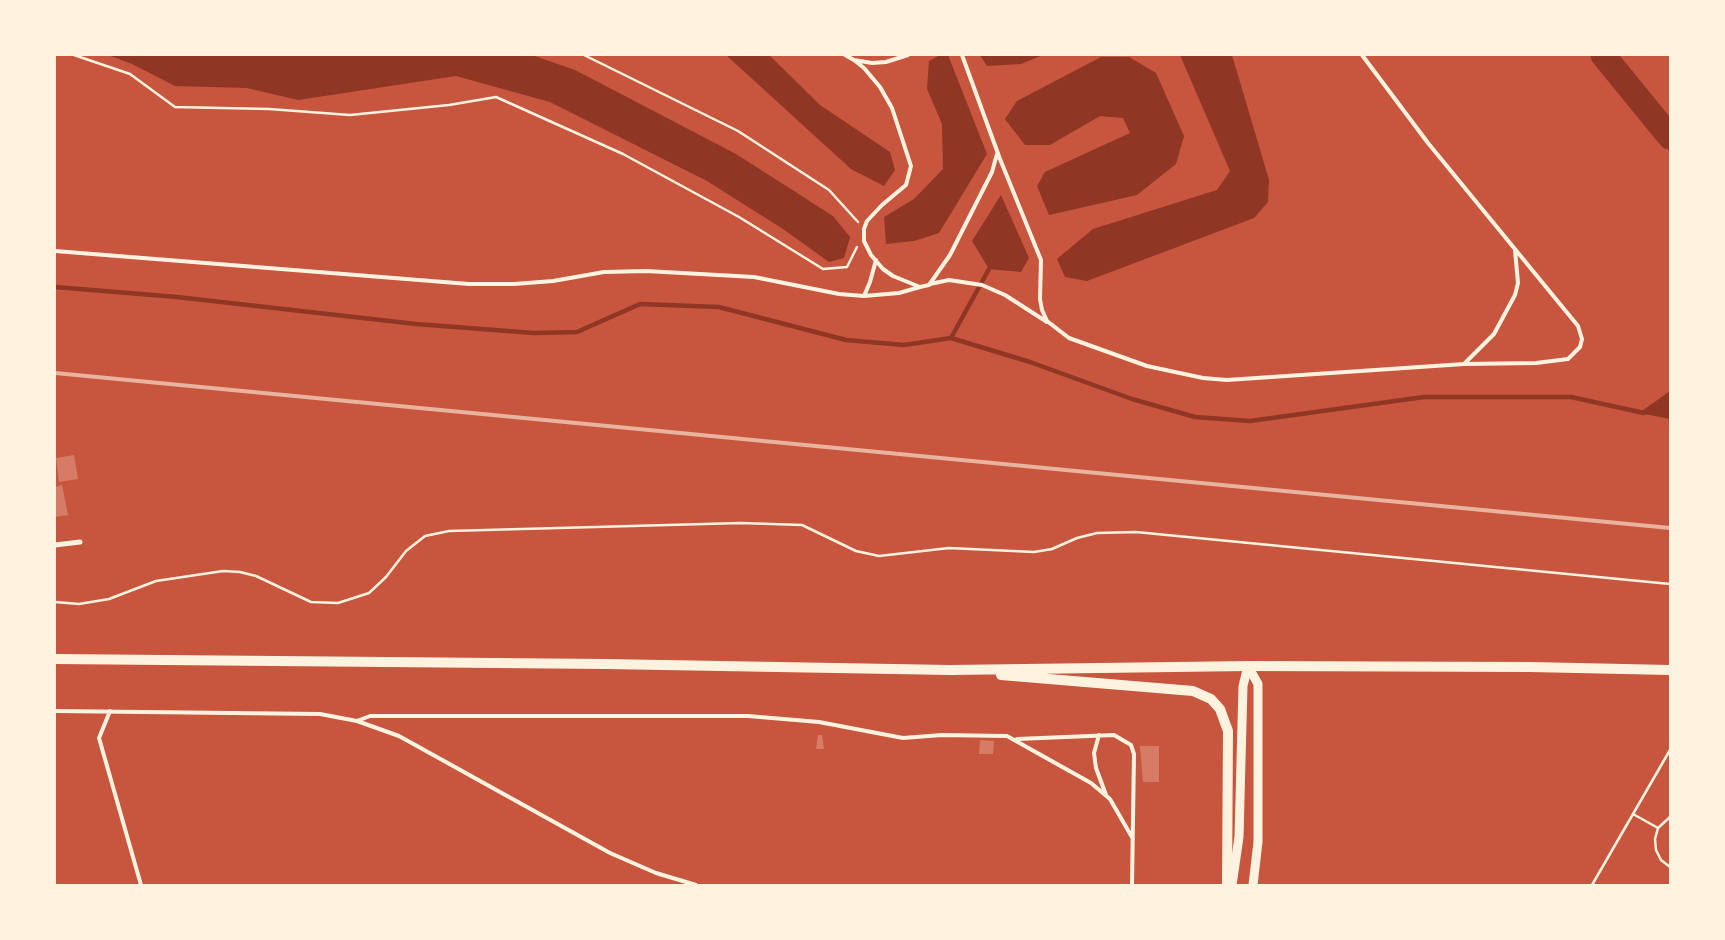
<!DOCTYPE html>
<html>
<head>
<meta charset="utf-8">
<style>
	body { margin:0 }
	#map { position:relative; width:1725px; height:940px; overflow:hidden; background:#c8553d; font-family:"Asap Condensed",sans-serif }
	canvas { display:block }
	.frame { position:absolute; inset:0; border:56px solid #fff3e0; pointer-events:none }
</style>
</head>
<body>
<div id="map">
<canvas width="1725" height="940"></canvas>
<div class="frame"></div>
</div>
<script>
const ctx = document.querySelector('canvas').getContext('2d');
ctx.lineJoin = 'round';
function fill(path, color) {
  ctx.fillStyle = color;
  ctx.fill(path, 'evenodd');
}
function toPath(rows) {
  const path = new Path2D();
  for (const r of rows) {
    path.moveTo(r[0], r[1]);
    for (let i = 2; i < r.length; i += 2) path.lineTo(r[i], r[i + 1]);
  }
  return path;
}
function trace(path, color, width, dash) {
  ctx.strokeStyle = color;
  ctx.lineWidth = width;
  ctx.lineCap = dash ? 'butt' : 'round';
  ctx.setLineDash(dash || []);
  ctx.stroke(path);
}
fill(toPath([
	[108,55,532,55,575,70,736,154,833,216,850,237,844,258,829,262,783,229,707,181,550,102,456,76,298,100,247,88,175,86,132,64],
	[726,55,769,55,820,105,890,152,895,170,884,186,851,169],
	[940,55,948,55,987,154,939,233,914,241,886,244,884,217,914,199,943,169,942,124,927,89,929,61],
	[980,55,1043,55,1021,64,987,66],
	[1180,55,1232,55,1269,180,1268,202,1254,218,1087,281,1065,277,1057,259,1093,229,1217,190,1230,171],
	[1101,57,1129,57,1156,73,1184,136,1176,164,1137,195,1049,215,1037,186,1045,172,1130,133,1123,118,1100,116,1050,145,1025,145,1005,119,1017,101],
	[1001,195,1029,258,1021,272,989,269,972,241],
	[1670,391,1670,419,1639,413]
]), '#8f3625');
trace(toPath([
	[55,287,177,297,416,324,534,333,577,332,640,304,719,307,846,340,904,345,951,338,1030,362,1132,399,1195,417,1250,421,1424,397,1571,397,1644,413],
	[951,338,989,269]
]), '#8f3625', 4.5);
trace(toPath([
	[1603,55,1670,137]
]), '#8f3625', 25);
fill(toPath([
	[74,455,78,479,59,482,56,458],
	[62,485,68,515,55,517,55,487],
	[818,735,822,735,824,749,816,749],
	[980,740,994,741,993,754,979,754],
	[1140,746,1159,746,1159,782,1143,782]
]), '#d67c66');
trace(toPath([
	[74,55,130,74,175,107,269,109,350,115,449,105,496,97,623,154,739,217,823,269,847,267,857,247],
	[584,55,738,131,829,190,858,222],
	[55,602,79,604,109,599,156,581,223,571,240,572,256,576,311,602,338,603,369,593,386,577,406,551,425,536,449,531,741,523,802,525,856,551,879,556,949,548,1034,552,1052,549,1077,538,1097,533,1136,532,1670,584],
	[1633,814,1658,828],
	[1670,817,1658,828,1655,839,1656,850,1661,860,1670,867],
	[1592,885,1670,750]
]), '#fff3e0', 2.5);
trace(toPath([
	[845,55,854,60,872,63,886,62,908,55],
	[962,55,1000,159,1041,260,1040,299,1042,310,1047,321,1069,338,1147,366,1203,378,1227,380,1464,364,1536,363,1568,359,1580,347,1582,339,1578,326,1428,143,1362,55],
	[854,60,864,68,880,87,892,108,911,166,906,185,882,205,867,221,864,229,864,241,871,255,883,269,893,276,920,287,929,285,950,255,992,172,997,154],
	[55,251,469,284,514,284,553,281,604,272,646,271,754,277,839,294,864,296,899,293,920,287],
	[930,284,949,280,982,285,1005,295,1047,322],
	[864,296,870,282,876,260],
	[1464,364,1494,334,1515,295,1518,283,1515,250],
	[55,711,320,714,357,721,399,736,610,853,656,873,696,885],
	[110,711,99,738,141,885],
	[357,721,370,716,748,716,819,722,903,738,942,735,1007,736,1091,783,1110,799,1133,839],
	[1099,735,1094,753,1096,768,1106,795],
	[1017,739,1114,735,1131,745,1134,754,1132,885]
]), '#fff3e0', 4);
trace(toPath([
	[55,545,80,542]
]), '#fff3e0', 5);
trace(toPath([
	[1248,666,1258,684,1258,842,1253,885],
	[1232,885,1239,837,1243,686,1248,666]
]), '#fff3e0', 9);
trace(toPath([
	[55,659,606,664,950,670,1248,666,1530,667,1670,670],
	[1001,675,1193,691,1211,699,1220,709,1228,731,1227,885]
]), '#fff3e0', 10);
trace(toPath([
	[55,373,1670,528]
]), '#e9b49f', 4);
</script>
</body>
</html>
